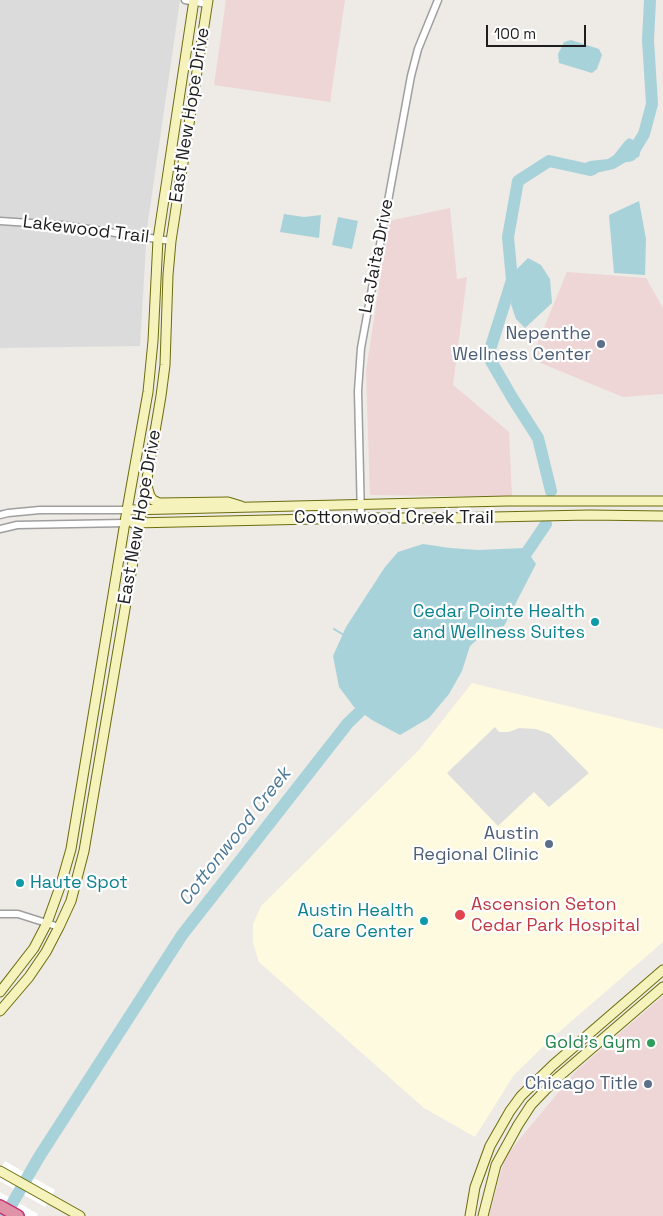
<!DOCTYPE html>
<html>
<head>
<meta charset="utf-8">
<style>
	body { margin:0 }
	#map { position:relative; width:663px; height:1216px; overflow:hidden; background:#eeeae5; font-family:"Space Grotesk",sans-serif }
	canvas { display:block }
	.scale { position:absolute; left:486px; top:25px; width:100px; height:22px; box-sizing:border-box; border:2px solid #1e1e1e; border-top:0; padding-left:6px; font-size:15px; line-height:18px; white-space:nowrap; color:#1e1e1e; -webkit-text-stroke:4px #fff; paint-order:stroke }
</style>
</head>
<body>
<div id="map">
<canvas width="663" height="1216"></canvas>
<div class="scale">100 m</div>
</div>
<script>
const ctx = document.querySelector('canvas').getContext('2d');
ctx.lineJoin = 'round';
function fill(path, color) {
  ctx.fillStyle = color;
  ctx.fill(path, 'evenodd');
}
function toPath(rows) {
  const path = new Path2D();
  for (const r of rows) {
    path.moveTo(r[0], r[1]);
    for (let i = 2; i < r.length; i += 2) path.lineTo(r[i], r[i + 1]);
  }
  return path;
}
function trace(path, color, width, dash) {
  ctx.strokeStyle = color;
  ctx.lineWidth = width;
  ctx.lineCap = dash ? 'butt' : 'round';
  ctx.setLineDash(dash || []);
  ctx.stroke(path);
}
function write(font, color, halo, rows, align = 'center') {
  ctx.font = font + ' "Space Grotesk",sans-serif';
  ctx.lineWidth = 4.5;
  ctx.setLineDash([]);
  ctx.textBaseline = 'middle';
  ctx.strokeStyle = halo;
  ctx.fillStyle = color;
  for (const [text, x, y, turn = 0] of rows) {
    ctx.save();
    ctx.translate(x, y);
    ctx.rotate((+turn || 0) * Math.PI / 180);
    ctx.textAlign = isNaN(turn) ? turn : align;
    if (halo) ctx.strokeText(text, 0, 0);
    ctx.fillText(text, 0, 0);
    ctx.restore();
  }
}
fill(toPath([
	[0,0,180,0,147,228,140,346,0,348]
]), '#dcdbdb');
fill(toPath([
	[226,0,345,0,330,102,214,85],
	[450,208,457,279,467,277,453,385,509,432,512,497,370,495,366,371,389,221],
	[567,272,646,278,663,308,663,394,623,397,531,359],
	[663,996,663,1216,489,1216,505,1157,576,1071]
]), '#eed5d6');
fill(toPath([
	[472,683,663,729,663,942,552,1038,514,1075,475,1137,424,1108,259,962,253,943,253,924,261,906,419,750]
]), '#fdfadf');
fill(toPath([
	[495,727,499,732,509,732,519,728,536,729,550,734,589,773,549,807,534,792,498,826,447,773]
]), '#dedede');
fill(toPath([
	[571,40,599,49,602,55,597,69,592,73,559,63,558,54,564,42],
	[629,138,635,141,641,149,639,157,631,159,614,169,591,174,583,174,575,172,572,168,590,161,608,159,614,155,625,141],
	[639,201,646,239,645,275,614,273,609,215],
	[284,214,304,217,321,215,319,238,280,232],
	[338,217,358,221,352,249,332,245],
	[528,258,541,265,550,279,552,303,525,328,516,319,511,304,513,293,512,274],
	[423,544,450,548,478,550,525,548,536,564,504,626,489,629,470,646,462,671,449,694,429,718,400,735,372,720,354,707,339,687,333,656,346,627,385,567,398,552]
]), '#a8d2d9');
fill(toPath([
	[5,1161,55,1190,45,1207,0,1181,0,1170],
	[0,1192,38,1214,37,1216,0,1216]
]), '#fff');
trace(toPath([
	[334,629,344,635]
]), '#a8d2d9', 2);
trace(toPath([
	[628,156,631,155,644,134,652,104,648,40,650,0],
	[551,491,538,438,513,399,488,356,512,280,508,237,518,181,549,161,590,170,593,169],
	[519,564,546,524],
	[5,1216,39,1157,182,935,348,723,372,700]
]), '#a8d2d9', 12);
const street = toPath([
	[185,0,207,4],
	[0,221,61,225,171,241],
	[0,515,8,513,40,510,127,510],
	[361,518,358,391,361,348,411,76,418,49,438,0],
	[0,529,17,525,125,523],
	[0,914,18,914,59,927]
]);
const secondary = toPath([
	[147,486,150,496,153,500,159,503,228,502,241,506],
	[127,510,507,501,663,501],
	[133,523,361,518,445,518,589,515,663,516],
	[0,992,34,948,47,923,61,884,71,849,127,510,148,392,153,341,158,239,194,0],
	[0,1011,29,977,46,952,59,927,71,901,84,851,161,396,165,365,168,275,171,241,208,0],
	[0,1171,80,1216],
	[470,1216,475,1187,490,1146,510,1111,521,1096,553,1065,663,970],
	[483,1216,496,1165,518,1125,531,1105,555,1080,663,987]
]);
const highway = toPath([
	[0,1206,18,1216]
]);
trace(street, '#9f9f9f', 9);
trace(secondary, '#6b6d0d', 11);
trace(highway, '#cd3174', 14);
trace(street, '#fff', 6);
trace(secondary, '#f5f2bc', 9);
trace(highway, '#e092a7', 11);
for (const [x, y, r, color] of [
	[601,344,5,"#5c6f8a"],
	[595,622,5,"#0f9aa8"],
	[549,844,5,"#5c6f8a"],
	[20,883,5,"#0f9aa8"],
	[460,915,6,"#e0444e"],
	[424,921,5,"#0f9aa8"],
	[651,1043,5,"#2e9e5b"],
	[648,1084,5,"#5c6f8a"]
]) {
  const dot = new Path2D();
  dot.arc(x, y, r, 0, 2 * Math.PI);
  ctx.fillStyle = color;
  ctx.fill(dot);
  trace(dot, '#fff', 2);
}
write('18px', '#1e1e1e', '#fff', [
	["East New Hope Drive",190,115,-81],
	["Lakewood Trail",86,230,7],
	["La Jaita Drive",377,256,-79],
	["East New Hope Drive",140,517,-80],
	["Cottonwood Creek Trail",394,518]
]);
write('18px', '#4e5e75', '#fff', [
	["Nepenthe",591,334],
	["Wellness Center",591,355],
	["Austin",539,834],
	["Regional Clinic",539,855],
	["Chicago Title",638,1084]
], 'right');
write('18px', '#0d838f', '#fff', [
	["Cedar Pointe Health",585,612],
	["and Wellness Suites",585,633],
	["Haute Spot",30,883,"left"],
	["Austin Health",414,911],
	["Care Center",414,932]
], 'right');
write('18px', '#be3a42', '#fff', [
	["Ascension Seton",471,905],
	["Cedar Park Hospital",471,926]
], 'left');
write('18px', '#27864d', '#fff', [
	["Gold's Gym",641,1043]
], 'right');
write('italic 19px', '#4b7897', '#fff', [
	["Cottonwood Creek",235,837,-52]
]);
</script>
</body>
</html>
